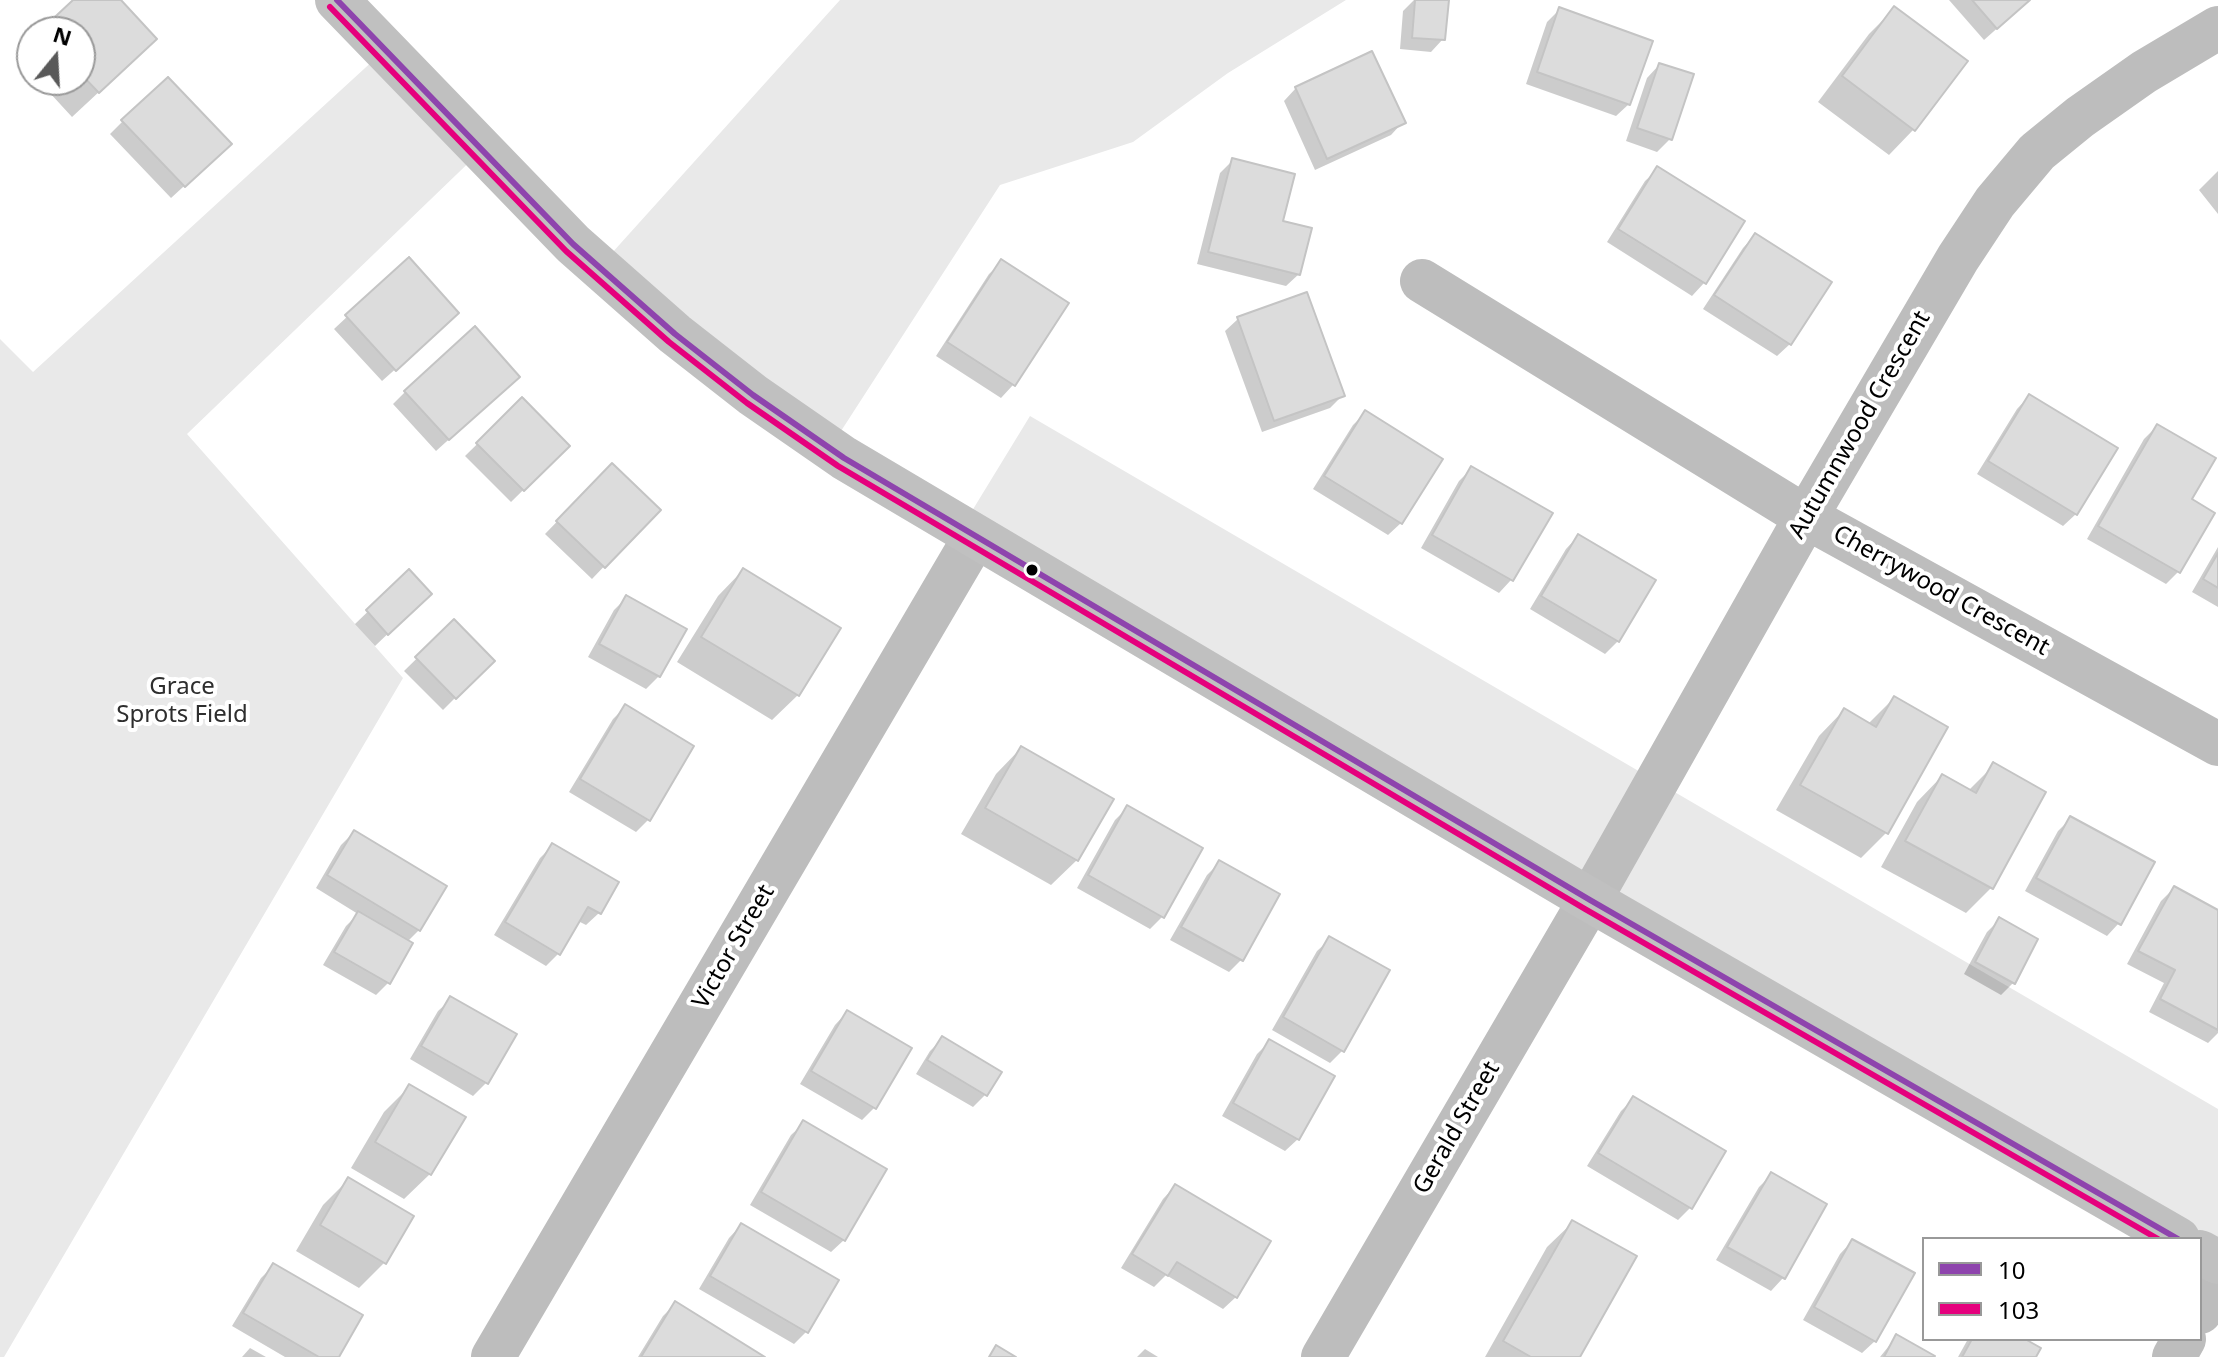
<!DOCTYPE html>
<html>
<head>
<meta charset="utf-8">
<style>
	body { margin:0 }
	#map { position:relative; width:2218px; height:1357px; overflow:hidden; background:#fff; font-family:"Noto Sans",sans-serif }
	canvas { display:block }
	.legend { position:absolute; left:1922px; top:1237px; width:280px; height:104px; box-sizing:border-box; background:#fff; border:2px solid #999; margin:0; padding:10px 14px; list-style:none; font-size:24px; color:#000 }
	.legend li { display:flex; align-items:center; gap:16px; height:40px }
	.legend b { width:40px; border:2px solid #999 }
	.north { position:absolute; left:16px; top:16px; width:80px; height:80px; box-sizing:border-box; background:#fff; border:2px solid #999; border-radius:50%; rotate:18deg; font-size:22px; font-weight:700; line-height:32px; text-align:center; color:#000 }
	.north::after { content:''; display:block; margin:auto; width:28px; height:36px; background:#595959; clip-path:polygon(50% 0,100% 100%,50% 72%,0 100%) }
</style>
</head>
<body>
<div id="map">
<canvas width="2218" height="1357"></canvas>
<ul class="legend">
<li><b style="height:10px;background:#8e44ad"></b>10</li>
<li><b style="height:10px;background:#e5007d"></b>103</li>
</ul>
<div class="north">N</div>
</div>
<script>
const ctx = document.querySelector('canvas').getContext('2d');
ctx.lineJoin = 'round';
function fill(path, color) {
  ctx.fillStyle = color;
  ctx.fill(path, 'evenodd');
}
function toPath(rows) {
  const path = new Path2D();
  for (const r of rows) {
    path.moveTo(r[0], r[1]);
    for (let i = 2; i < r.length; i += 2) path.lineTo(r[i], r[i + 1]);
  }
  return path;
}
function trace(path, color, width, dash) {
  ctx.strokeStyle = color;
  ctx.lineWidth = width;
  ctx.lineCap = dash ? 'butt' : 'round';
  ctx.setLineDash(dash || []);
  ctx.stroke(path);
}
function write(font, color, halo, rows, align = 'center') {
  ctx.font = font + ' "Noto Sans",sans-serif';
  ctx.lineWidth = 8;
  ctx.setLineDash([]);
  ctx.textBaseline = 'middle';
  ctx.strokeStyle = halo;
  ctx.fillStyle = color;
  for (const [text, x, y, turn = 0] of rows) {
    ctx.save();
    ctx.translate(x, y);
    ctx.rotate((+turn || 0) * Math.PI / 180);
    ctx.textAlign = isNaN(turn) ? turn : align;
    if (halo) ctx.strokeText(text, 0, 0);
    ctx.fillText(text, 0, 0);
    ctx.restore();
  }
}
fill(toPath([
	[840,0,1346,0,1228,73,1133,142,1000,185,832,445,602,264],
	[388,47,484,148,187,434,403,678,4,1357,0,1357,0,339,33,372],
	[1030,416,2218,1109,2218,1256,964,524]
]), '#e9e9e9');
fill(toPath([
	[76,0,118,0,129,64,72,117,38,80,80,80,80,32,42,32],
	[1414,0,1434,0,1443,39,1431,52,1400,49,1403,11],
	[1949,0,2029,0,1984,40],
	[1894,9,1914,129,1889,155,1818,102,1869,34],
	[1559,10,1629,104,1616,116,1526,84,1547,22],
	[32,42,32,73,17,57],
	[1659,65,1692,76,1670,139,1657,152,1626,141,1647,78],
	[1296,88,1403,122,1391,135,1315,170,1284,101],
	[123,121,217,156,171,198,110,134],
	[1233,160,1281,222,1299,274,1286,286,1197,264,1220,173],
	[1658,169,1743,222,1704,283,1692,296,1607,242,1645,181],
	[2218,171,2218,214,2199,190],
	[1755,235,1790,344,1777,356,1703,309,1743,248],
	[408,260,444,326,382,381,334,329],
	[1002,262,1066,304,1013,385,1001,398,936,356,989,274],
	[1306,295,1342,396,1330,408,1262,432,1225,331,1238,319],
	[505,389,436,451,393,404,405,392],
	[2029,396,2076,514,2063,526,1977,474,2017,409],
	[522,400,568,446,511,502,465,456],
	[1365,413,1401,523,1388,535,1313,489,1353,425],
	[2157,426,2189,500,2179,571,2166,584,2087,539,2144,439],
	[612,465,658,510,592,579,545,534],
	[1472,468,1511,580,1499,593,1421,548,1459,481],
	[1578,536,1618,641,1605,654,1530,609,1566,549],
	[2218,547,2218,607,2192,592],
	[743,570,798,695,772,720,677,662,718,596],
	[409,572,417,606,375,646,355,624],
	[627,597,659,676,646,689,588,657,614,610],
	[454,622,492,661,443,710,404,671],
	[1894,698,1946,728,1886,833,1861,858,1776,810,1819,736,1844,710,1868,724],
	[625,707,648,820,636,832,569,792,613,719],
	[1021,748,1077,860,1051,885,961,834,996,774],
	[1994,765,2044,793,1991,888,1966,913,1881,867,1917,802,1942,776,1968,791],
	[1127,808,1162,917,1150,929,1077,888,1115,820],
	[2070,819,2119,923,2107,936,2025,891,2058,831],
	[354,832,445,887,419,930,407,942,388,983,376,995,323,965,346,926,358,914,316,888,341,845],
	[552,846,599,913,586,925,578,921,558,954,546,966,494,935,540,858],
	[1220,862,1241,960,1229,972,1170,940,1207,875],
	[2174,888,2218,912,2218,1033,2208,1043,2149,1012,2164,983,2127,964,2161,901],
	[1999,920,2013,983,2001,995,1964,974,1987,932],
	[1330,939,1342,1051,1330,1063,1272,1030,1317,951],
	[451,999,514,1035,486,1083,473,1096,410,1059,438,1011],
	[847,1012,874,1108,862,1120,800,1084,835,1025],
	[943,1038,999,1072,985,1095,973,1107,916,1074,930,1051],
	[1270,1041,1298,1139,1285,1151,1222,1116,1257,1054],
	[410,1086,430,1174,404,1199,351,1168,384,1112],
	[1633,1099,1690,1208,1678,1220,1587,1166,1621,1111],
	[804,1123,844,1240,831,1252,750,1205,791,1135],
	[1771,1175,1825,1205,1783,1278,1771,1291,1716,1260,1759,1187],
	[348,1180,384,1263,359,1288,296,1251,323,1205],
	[1175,1186,1236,1297,1223,1309,1166,1275,1154,1287,1121,1268,1163,1199],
	[1573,1222,1577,1357,1485,1357,1547,1247],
	[741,1225,807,1331,794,1344,699,1289,729,1238],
	[1852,1241,1875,1341,1862,1353,1803,1320,1840,1254],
	[273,1266,336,1357,285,1357,232,1326,261,1278],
	[675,1304,761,1357,638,1357,663,1316],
	[1897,1336,1932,1357,1880,1357],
	[1968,1339,2020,1339,2034,1357,1958,1357],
	[250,1348,266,1357,242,1357],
	[1145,1349,1158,1357,1137,1357]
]), '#0003');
const building = toPath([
	[73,0,121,0,157,39,99,93,80,73,80,32,41,30,73,0],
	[1415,0,1449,0,1445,40,1412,38,1415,0],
	[1972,0,2030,0,1997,29,1972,0],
	[1894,6,1968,61,1915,131,1842,76,1894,6],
	[1559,7,1653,41,1630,105,1537,72,1559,7],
	[1372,51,1406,123,1327,159,1295,87,1372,51],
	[1659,63,1694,74,1672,140,1637,128,1659,63],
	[168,77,232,144,185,187,121,120,168,77],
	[1232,158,1295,174,1283,221,1312,228,1300,275,1208,252,1232,158],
	[1657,166,1745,221,1706,284,1618,229,1657,166],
	[1755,233,1832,282,1791,345,1714,295,1755,233],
	[409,257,459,313,396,371,345,315,409,257],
	[1001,259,1069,303,1015,386,947,342,1001,259],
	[1307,292,1345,396,1274,421,1237,317,1307,292],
	[475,326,520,377,449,440,404,391,475,326],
	[2029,394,2118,448,2077,515,1988,461,2029,394],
	[522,397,570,446,524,491,476,443,522,397],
	[1365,410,1443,459,1402,524,1324,476,1365,410],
	[2157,424,2216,458,2192,499,2215,513,2180,573,2098,526,2157,424],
	[612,463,661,510,605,568,556,521,612,463],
	[1471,466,1553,513,1513,581,1432,535,1471,466],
	[1578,534,1656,580,1619,642,1541,596,1578,534],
	[2218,553,2218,588,2203,579,2218,553],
	[743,568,841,628,799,696,701,637,743,568],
	[409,569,432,594,388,635,366,610,409,569],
	[626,595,687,629,660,677,599,644,626,595],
	[454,619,495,661,456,699,415,657,454,619],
	[1894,696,1948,727,1888,834,1800,785,1844,708,1876,727,1894,696],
	[625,704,694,746,650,821,580,779,625,704],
	[1021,746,1114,799,1078,861,985,808,1021,746],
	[1993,762,2046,792,1993,889,1905,841,1942,774,1976,793,1993,762],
	[1127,805,1203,848,1164,918,1088,875,1127,805],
	[2070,816,2155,862,2121,925,2036,878,2070,816],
	[354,830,447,886,420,931,327,875,354,830],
	[552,843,619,882,601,914,588,907,560,955,505,922,552,843],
	[1219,860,1280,894,1243,961,1181,927,1219,860],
	[2174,886,2218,910,2218,1030,2160,999,2175,970,2138,951,2174,886],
	[358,911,413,943,390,984,334,952,358,911],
	[1999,917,2038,939,2015,984,1975,962,1999,917],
	[1329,936,1390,970,1344,1052,1283,1017,1329,936],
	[450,996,517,1034,488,1084,421,1046,450,996],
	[847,1010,912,1048,876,1109,811,1071,847,1010],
	[942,1036,1002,1072,987,1096,927,1060,942,1036],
	[1269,1039,1335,1076,1299,1140,1233,1103,1269,1039],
	[409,1084,466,1117,431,1175,375,1142,409,1084],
	[1633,1096,1726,1151,1692,1209,1598,1153,1633,1096],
	[803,1120,887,1169,845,1241,761,1192,803,1120],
	[1771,1172,1827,1204,1785,1279,1727,1247,1771,1172],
	[348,1177,414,1216,386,1264,320,1225,348,1177],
	[1175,1184,1271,1241,1237,1298,1177,1262,1168,1276,1132,1254,1175,1184],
	[1572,1220,1637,1256,1580,1357,1531,1357,1503,1341,1572,1220],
	[741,1223,839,1280,808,1333,710,1276,741,1223],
	[1852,1239,1915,1273,1876,1342,1814,1307,1852,1239],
	[273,1263,363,1315,339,1357,319,1357,243,1313,273,1263],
	[675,1301,765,1357,641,1357,675,1301],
	[1896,1334,1935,1356,1934,1357,1884,1357,1896,1334],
	[1972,1339,2025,1339,2041,1348,2036,1357,1962,1357,1972,1339],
	[996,1345,1016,1357,989,1357,996,1345]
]);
fill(building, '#dcdcdc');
trace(building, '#c4c4c4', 2);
trace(toPath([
	[1422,281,1806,517,2218,744],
	[2200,1312,2218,1281],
	[493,1357,975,537],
	[1323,1357,1590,900,1806,517,1958,258,1995,202,2037,152,2080,117,2144,72,2218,28],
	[2174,1357,2184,1339]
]), '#bdbdbd', 44);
trace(toPath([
	[337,0,573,244,675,334,753,395,844,458,1590,900,2178,1239],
	[2200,1252,2218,1262]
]), '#c0c0c0', 44);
trace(toPath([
	[337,0,573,244,675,334,753,395,844,458,1590,900,2178,1239]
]), '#8e44ad', 6);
trace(toPath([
	[330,7,566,251,669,342,747,403,838,466,1585,909,2158,1239]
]), '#e5007d', 6);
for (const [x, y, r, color] of [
	[1032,570,7,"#000"]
]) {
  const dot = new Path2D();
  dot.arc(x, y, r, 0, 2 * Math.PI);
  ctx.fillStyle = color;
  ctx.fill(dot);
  trace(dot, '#fff', 3);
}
write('24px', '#000', '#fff', [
	["Autumnwood Crescent",1860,425,-60],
	["Cherrywood Crescent",1941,591,29],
	["Victor Street",734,947,-60],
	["Gerald Street",1457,1128,-60]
]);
write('24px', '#2e2e2e', '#fff', [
	["Grace",182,687],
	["Sprots Field",182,715]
]);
</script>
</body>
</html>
